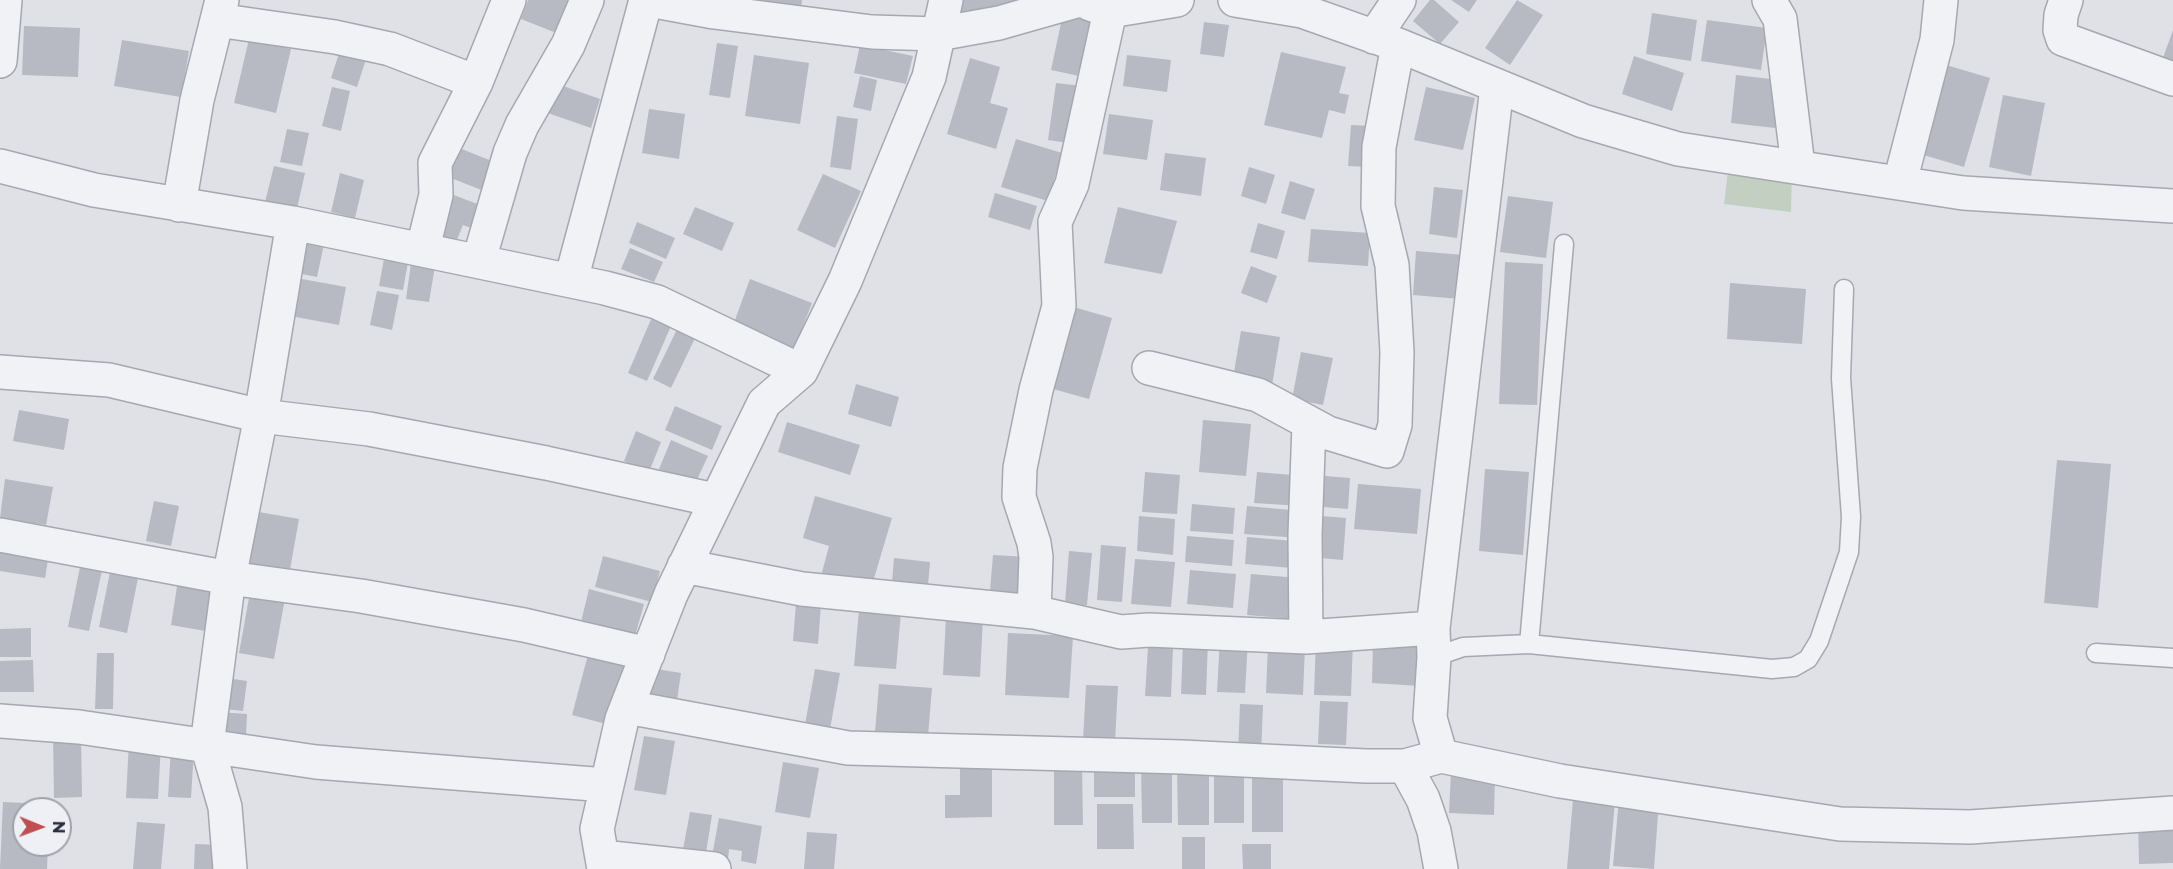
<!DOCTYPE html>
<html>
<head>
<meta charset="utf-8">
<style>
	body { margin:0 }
	#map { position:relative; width:2173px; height:869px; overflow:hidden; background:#dfe1e7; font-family:Montserrat,sans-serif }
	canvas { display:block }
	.north { position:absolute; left:12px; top:797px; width:60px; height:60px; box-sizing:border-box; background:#eef0f5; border:2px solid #a0a2ab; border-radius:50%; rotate:91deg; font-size:16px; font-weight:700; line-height:24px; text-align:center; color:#2a2e3d }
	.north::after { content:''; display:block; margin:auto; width:21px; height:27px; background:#c14f52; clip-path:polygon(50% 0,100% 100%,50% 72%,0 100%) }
</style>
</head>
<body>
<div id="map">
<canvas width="2173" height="869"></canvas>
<div class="north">N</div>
</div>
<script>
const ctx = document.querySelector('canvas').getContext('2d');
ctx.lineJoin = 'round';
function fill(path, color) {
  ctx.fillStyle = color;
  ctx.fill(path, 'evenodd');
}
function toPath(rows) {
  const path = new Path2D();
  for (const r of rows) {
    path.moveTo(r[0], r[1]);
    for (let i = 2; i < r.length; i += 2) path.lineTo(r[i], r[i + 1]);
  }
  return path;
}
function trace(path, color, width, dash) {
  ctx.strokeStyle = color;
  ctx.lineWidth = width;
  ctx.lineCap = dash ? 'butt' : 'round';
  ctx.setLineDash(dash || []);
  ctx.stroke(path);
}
fill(toPath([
	[1729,163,1792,172,1791,212,1724,204]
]), '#c3d0c1');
fill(toPath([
	[528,0,568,0,582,6,569,38,521,19],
	[739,0,802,0,800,18],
	[956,0,1044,0,949,29],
	[1430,0,1434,0,1459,22,1440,44,1413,21],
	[1451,0,1477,0,1469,12],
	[1517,0,1543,15,1510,65,1485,48],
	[1064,9,1096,15,1084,77,1051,70],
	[1652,13,1697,20,1691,61,1646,54],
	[1707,20,1767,28,1761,70,1701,61],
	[1204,22,1229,25,1224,57,1200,54],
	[24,26,80,28,78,77,22,75],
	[2173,30,2173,74,2159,69],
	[249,39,291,49,276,113,234,103],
	[122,40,189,51,181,97,114,86],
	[717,43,738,46,730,98,709,95],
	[342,44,368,53,357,87,331,78],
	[860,45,913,56,906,84,854,73],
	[1281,52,1346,67,1339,93,1349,95,1345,114,1329,110,1322,138,1264,125],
	[754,55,809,63,800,124,745,116],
	[1127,55,1171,60,1167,92,1123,86],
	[1634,56,1684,73,1672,111,1622,94],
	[970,58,1000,67,990,103,1008,108,996,149,947,134],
	[1936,62,1990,78,1964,167,1910,151],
	[1736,75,1780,80,1775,128,1731,123],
	[860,76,877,80,871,111,853,107],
	[549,81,600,99,591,128,539,110],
	[1056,83,1082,86,1075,144,1048,140],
	[332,87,350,91,341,131,322,126],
	[1426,87,1475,98,1463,150,1414,140],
	[2003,95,2045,103,2031,176,1989,167],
	[649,109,685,114,679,159,642,153],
	[1109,114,1153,120,1147,160,1103,154],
	[837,116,858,119,851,170,830,167],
	[1351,125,1373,126,1370,167,1348,166],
	[287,129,309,133,302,166,280,162],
	[1016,139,1062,153,1048,201,1001,187],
	[454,146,502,165,492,194,443,175],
	[1165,153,1206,158,1201,196,1160,190],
	[274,166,305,173,296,213,264,206],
	[1249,167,1275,175,1266,204,1241,196],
	[340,173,364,180,355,218,331,212],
	[823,174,861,191,835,248,797,230],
	[1290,181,1315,189,1305,220,1281,213],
	[1434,187,1463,190,1457,238,1429,234],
	[443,191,488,208,479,231,463,225,456,242,428,231],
	[995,193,1037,206,1030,230,988,217],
	[1508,196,1553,202,1546,258,1500,252],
	[695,207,734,223,722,251,683,234],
	[1118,207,1177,221,1162,274,1104,263],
	[637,222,675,238,666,259,629,243],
	[1258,223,1285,231,1277,259,1250,252],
	[1311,229,1370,233,1368,266,1308,262],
	[299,239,324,244,317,277,292,272],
	[630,248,663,262,654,282,621,269],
	[1416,251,1464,255,1460,299,1413,295],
	[385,253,409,257,403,290,379,286],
	[1505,262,1543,264,1537,405,1499,404],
	[411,263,435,266,429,302,406,299],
	[1251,266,1277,276,1267,303,1241,293],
	[291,277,346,287,339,325,285,315],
	[750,279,812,303,793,352,732,328],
	[1730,283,1806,289,1802,344,1727,339],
	[377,291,399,295,392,330,370,325],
	[1070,306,1112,318,1089,399,1046,387],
	[652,317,671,326,647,381,628,373],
	[680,323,698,332,671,388,653,379],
	[1241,331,1280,337,1271,391,1232,384],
	[1301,352,1333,358,1323,405,1292,399],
	[856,384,899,397,891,427,848,414],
	[675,406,722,426,712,450,665,430],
	[19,410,69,419,64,450,13,441],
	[1203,420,1251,424,1246,476,1199,472],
	[787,422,860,445,850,475,778,452],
	[636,431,661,442,649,472,624,461],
	[671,440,708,456,695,484,659,469],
	[2057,460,2111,464,2098,608,2044,603],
	[1485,469,1529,472,1523,555,1479,551],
	[1145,472,1180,475,1177,514,1142,512],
	[1257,472,1304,476,1301,506,1254,503],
	[1313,475,1350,478,1348,509,1311,506],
	[5,479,53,487,46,525,0,518],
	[1358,484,1421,489,1417,534,1354,529],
	[815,496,892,518,869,595,820,580,829,546,803,538],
	[154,501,179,506,171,546,146,541],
	[1192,504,1235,508,1233,534,1190,531],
	[1247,506,1302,511,1300,538,1244,534],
	[253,511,299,519,288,581,241,573],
	[1310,515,1346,518,1343,560,1307,557],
	[1139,516,1175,519,1173,555,1137,551],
	[1187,536,1234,540,1232,566,1185,562],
	[1247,537,1294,541,1292,568,1245,564],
	[1101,545,1126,547,1122,602,1097,600],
	[0,547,49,554,45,578,0,571],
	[1069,551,1092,553,1087,605,1065,604],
	[993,555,1028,557,1024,606,989,603],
	[603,556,660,571,652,602,595,587],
	[82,557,104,561,89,631,68,627],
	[894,558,930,562,927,597,891,594],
	[1135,559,1175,562,1171,607,1131,604],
	[112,562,140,568,127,633,99,627],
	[1190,570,1236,574,1233,608,1187,604],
	[179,574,219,580,211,632,171,625],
	[1251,574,1298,578,1294,619,1247,615],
	[251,587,286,593,274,659,239,653],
	[589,589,644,604,635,636,581,622],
	[796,603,821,605,818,644,793,641],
	[859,609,901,612,896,669,854,666],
	[946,616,983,618,980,677,943,675],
	[31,628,31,657,0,657,0,629],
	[1008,633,1073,636,1069,698,1005,695],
	[1220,638,1248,639,1245,693,1217,692],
	[1316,638,1353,640,1351,696,1314,695],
	[1183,641,1208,641,1206,695,1181,694],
	[1373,641,1422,644,1420,686,1372,683],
	[1268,645,1305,646,1303,695,1266,693],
	[1148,647,1173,648,1171,697,1145,696],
	[589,651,627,661,610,725,572,715],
	[97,653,114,653,113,709,95,709],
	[33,660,34,692,0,692,0,661],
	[650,668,681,673,676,707,644,702],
	[815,669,840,673,829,735,804,730],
	[220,677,247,681,243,711,215,708],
	[879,684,932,688,928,736,875,732],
	[1086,685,1118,686,1115,741,1083,740],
	[1320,701,1348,702,1346,745,1318,744],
	[1240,704,1263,705,1261,756,1238,755],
	[217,712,247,714,246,736,215,733],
	[81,735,82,797,54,798,53,736],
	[644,736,675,741,666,795,634,790],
	[129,742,161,744,158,799,126,798],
	[171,748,194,749,191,798,168,797],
	[783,762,819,768,810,818,775,812],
	[1094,762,1135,762,1135,797,1094,797],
	[1082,763,1083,825,1054,825,1054,764],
	[1141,763,1172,763,1172,823,1142,823],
	[1214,766,1244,766,1244,823,1214,823],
	[992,767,992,817,945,818,945,795,960,795,960,768],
	[1177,767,1209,767,1209,825,1178,825],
	[1252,768,1283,768,1283,832,1252,832],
	[1451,772,1495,775,1494,815,1449,813],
	[1574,787,1616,790,1609,869,1567,869],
	[1619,798,1659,801,1654,869,1613,866],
	[3,802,50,804,50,809,24,809,24,845,48,845,47,869,0,869],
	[1097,804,1133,804,1134,849,1097,849],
	[690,812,712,815,705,859,682,855],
	[719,818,762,826,756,864,741,861,742,851,729,849,728,859,712,856],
	[2173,819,2173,863,2139,864,2138,820],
	[137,822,165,824,161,869,133,869],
	[807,832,837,834,834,869,804,869],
	[1182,837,1205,837,1205,869,1182,869],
	[195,844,222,845,222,869,194,869],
	[1242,844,1271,844,1271,869,1243,869]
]), '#b7bac3');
const service = toPath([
	[1529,644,1564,244],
	[2096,653,2173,658],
	[1434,657,1463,647,1529,644,1772,669,1794,667,1808,659,1819,641,1849,552,1851,517,1841,378,1844,289]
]);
const minor = toPath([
	[649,0,714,12,872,32,938,34,999,23,1080,0],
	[1235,0,1302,11,1398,45,1583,121,1678,149,1963,193,2173,206],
	[1769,0,1780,19,1798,166],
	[2066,0,2061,15,2060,30,2063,39,2173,79],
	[1090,4,1110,11,1177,0],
	[217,20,335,37,390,49,476,82],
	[1374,37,1399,0],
	[0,61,5,0],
	[1497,87,1433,628,1434,657,1430,718,1441,756,1560,781,1840,824,1970,827,2173,813],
	[0,166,94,190,293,223,605,288,657,302,801,371],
	[1900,182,1937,40,1941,0],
	[179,205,197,100,222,0],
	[423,248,436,195,435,163,476,82,509,0],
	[479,260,510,153,522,125,568,45,587,0],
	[571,280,646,0],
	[1149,368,1258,395,1328,433,1387,451,1395,425,1397,352,1392,265,1378,206,1379,147,1398,45],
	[0,372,109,380,261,416,369,429,546,463,715,500],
	[0,535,229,578,361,596,524,625,648,654],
	[684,566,802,589,1034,612,1121,632,1149,630,1306,637,1433,628],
	[1034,612,1036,557,1034,543,1019,497,1020,468,1036,390,1059,306,1055,222,1072,184,1110,11],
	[1306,637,1305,535,1309,424],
	[627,707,848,748,1182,757,1366,766,1405,766,1441,756],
	[0,721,79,727,316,762,606,785],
	[1405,766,1423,799,1434,831,1441,869],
	[602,857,714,869],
	[230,869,225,807,207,745,229,578,261,416,293,223],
	[604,869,597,829,622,719,671,594,764,403,801,371,845,281,929,77,946,0]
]);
trace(service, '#a5a8b1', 21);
trace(minor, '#a5a8b1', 36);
trace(service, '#f1f2f6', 18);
trace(minor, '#f1f2f6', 33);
</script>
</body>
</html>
